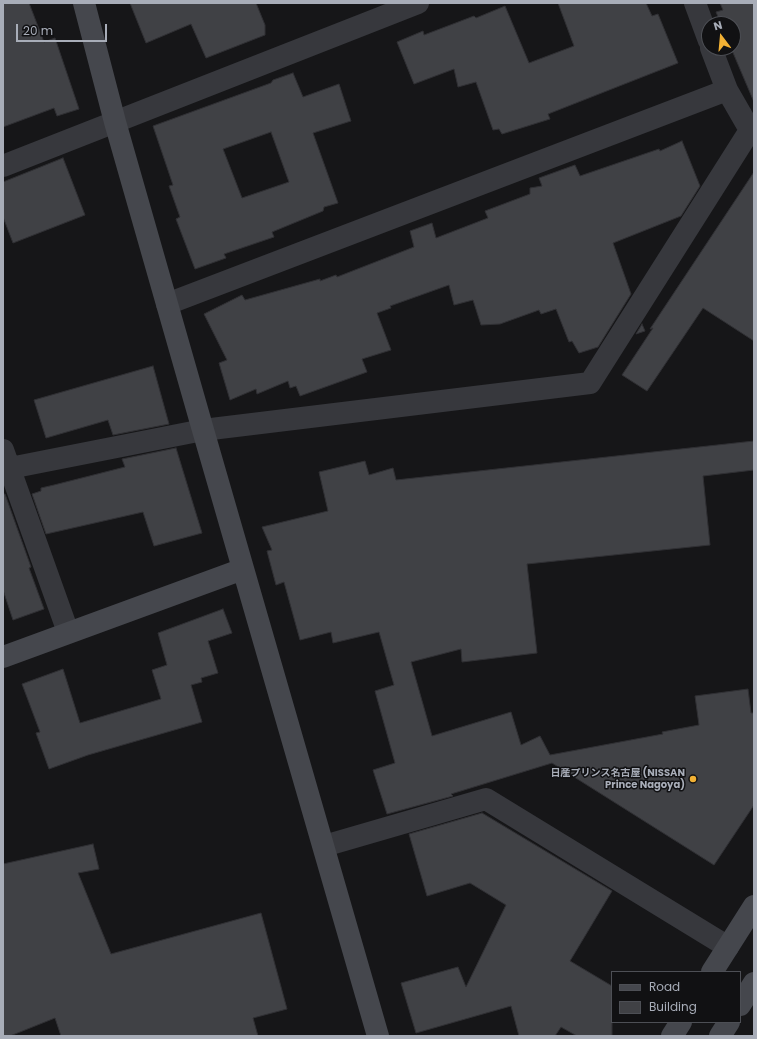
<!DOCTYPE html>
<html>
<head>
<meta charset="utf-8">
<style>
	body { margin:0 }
	#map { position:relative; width:757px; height:1039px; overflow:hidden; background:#161618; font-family:Poppins,sans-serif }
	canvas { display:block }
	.frame { position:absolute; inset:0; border:4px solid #a8adb8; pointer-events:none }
	.legend { position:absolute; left:611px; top:971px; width:130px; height:52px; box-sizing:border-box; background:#111113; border:1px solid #4d4f55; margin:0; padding:5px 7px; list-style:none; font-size:12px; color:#a8adb8 }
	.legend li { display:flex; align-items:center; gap:8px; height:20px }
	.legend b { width:20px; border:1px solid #4d4f55 }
	.north { position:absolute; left:701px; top:16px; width:40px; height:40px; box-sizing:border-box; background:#111113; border:1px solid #4d4f55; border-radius:50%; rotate:344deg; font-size:11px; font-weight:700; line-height:16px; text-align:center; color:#a8adb8 }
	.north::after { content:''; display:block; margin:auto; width:14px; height:18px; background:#f2b134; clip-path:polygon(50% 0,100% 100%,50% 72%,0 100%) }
	.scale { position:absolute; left:16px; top:24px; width:91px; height:18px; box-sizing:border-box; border:2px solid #a8adb8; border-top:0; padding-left:5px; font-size:12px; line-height:14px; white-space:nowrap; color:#a8adb8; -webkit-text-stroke:3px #111113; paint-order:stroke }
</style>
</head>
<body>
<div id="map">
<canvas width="757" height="1039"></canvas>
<div class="frame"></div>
<ul class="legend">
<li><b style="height:5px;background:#45474d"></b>Road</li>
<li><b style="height:11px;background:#404145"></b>Building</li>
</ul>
<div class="north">N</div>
<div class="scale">20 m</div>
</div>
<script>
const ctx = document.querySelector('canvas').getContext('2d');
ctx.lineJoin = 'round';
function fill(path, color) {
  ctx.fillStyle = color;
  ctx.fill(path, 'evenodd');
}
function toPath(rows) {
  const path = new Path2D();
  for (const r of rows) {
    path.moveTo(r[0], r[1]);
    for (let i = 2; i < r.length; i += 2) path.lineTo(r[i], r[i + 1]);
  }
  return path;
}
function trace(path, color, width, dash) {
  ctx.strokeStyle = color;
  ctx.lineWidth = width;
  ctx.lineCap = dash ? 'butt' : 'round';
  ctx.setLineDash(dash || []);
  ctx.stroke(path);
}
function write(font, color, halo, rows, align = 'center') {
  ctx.font = font + ' Poppins,"Noto Sans JP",sans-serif';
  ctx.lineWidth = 3;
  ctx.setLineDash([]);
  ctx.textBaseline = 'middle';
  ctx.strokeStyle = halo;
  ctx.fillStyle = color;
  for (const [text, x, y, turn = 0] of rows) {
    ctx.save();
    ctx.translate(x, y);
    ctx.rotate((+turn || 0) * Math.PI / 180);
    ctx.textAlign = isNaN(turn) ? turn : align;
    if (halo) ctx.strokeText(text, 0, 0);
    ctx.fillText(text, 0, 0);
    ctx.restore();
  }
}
const building = toPath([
	[3,3,29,3,44,42,55,38,79,109,57,116,54,108,3,127,3,3],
	[130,3,256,3,265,25,265,35,206,58,191,24,146,43,130,3],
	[558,3,646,3,652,16,658,14,678,63,548,114,550,119,502,134,499,129,493,130,476,82,458,87,454,69,414,84,397,42,423,31,424,35,474,16,476,18,505,6,529,63,574,46,558,3],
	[720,3,754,3,754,102,731,48,733,48,733,24,721,24,716,12,723,10,720,3],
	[293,73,303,97,339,84,351,121,313,133,338,203,324,207,323,211,272,232,274,237,224,254,226,258,195,269,176,219,180,217,169,186,173,185,153,126,271,83,273,80,293,73],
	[271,132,289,182,242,198,223,149,271,132],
	[682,141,700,186,681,216,613,243,631,294,598,347,579,353,572,341,569,342,556,309,541,314,539,310,500,324,481,325,473,300,454,305,449,285,390,306,391,308,377,313,391,350,362,359,367,372,300,396,296,386,290,388,288,381,257,394,256,389,230,400,219,363,227,360,204,314,242,295,245,300,320,279,320,281,336,275,337,277,414,247,410,231,432,223,436,238,488,218,485,211,530,194,530,188,542,186,539,178,575,165,580,176,659,149,660,151,682,141],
	[63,158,85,215,13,243,3,217,3,182,63,158],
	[754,172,754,341,703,308,647,391,622,375,653,328,650,329,754,172],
	[642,324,645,331,636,334,642,324],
	[153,366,169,424,113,435,108,420,46,438,34,400,153,366],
	[754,441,754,470,703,476,710,545,527,564,537,653,462,662,461,649,411,662,432,736,511,712,521,745,540,736,550,755,663,734,662,732,699,725,695,696,748,689,751,713,754,713,754,805,714,865,552,763,451,794,453,796,387,814,373,770,395,763,375,691,394,685,379,632,333,643,331,632,300,640,284,582,276,585,267,551,272,550,262,527,328,511,319,472,365,461,369,475,393,468,396,480,754,441],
	[176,448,202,533,154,546,143,512,46,534,32,494,41,491,41,488,54,485,125,467,122,459,176,448],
	[3,494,5,494,31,567,29,568,44,609,13,620,3,590,3,494],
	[223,609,232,633,208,641,218,673,201,678,202,682,191,685,202,722,88,755,49,769,36,733,40,732,22,684,63,669,80,723,161,699,152,670,167,665,158,633,223,609],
	[482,813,612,891,570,961,612,986,612,1036,577,1036,561,1027,555,1036,519,1036,511,1006,416,1033,401,983,458,967,466,987,506,905,470,883,427,896,409,834,482,813],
	[93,844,99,869,78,873,111,954,261,913,287,1009,253,1018,258,1036,61,1036,55,1018,10,1036,3,1036,3,864,93,844]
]);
fill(building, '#404145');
trace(building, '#303034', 1);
trace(toPath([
	[695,3,709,41],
	[711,48,727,90,750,130,754,133],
	[3,166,418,3],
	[167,304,727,90],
	[3,450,68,632],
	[10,468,203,430,590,383,754,124],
	[324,846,486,799,728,947]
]), '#37383d', 22);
trace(toPath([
	[84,3,115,122,203,430,378,1036],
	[3,657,243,569],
	[712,972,754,906],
	[740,1005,754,983],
	[672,1036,681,1022],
	[720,1036,729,1022]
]), '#45474d', 22);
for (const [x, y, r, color] of [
	[693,779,4,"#f2b134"]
]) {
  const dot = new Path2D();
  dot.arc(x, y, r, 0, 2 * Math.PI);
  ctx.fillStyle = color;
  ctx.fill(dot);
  trace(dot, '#111113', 1.5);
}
write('bold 10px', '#a8adb8', '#111113', [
	["日産プリンス名古屋 (NISSAN",685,773],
	["Prince Nagoya)",685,785]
], 'right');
</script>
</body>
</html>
